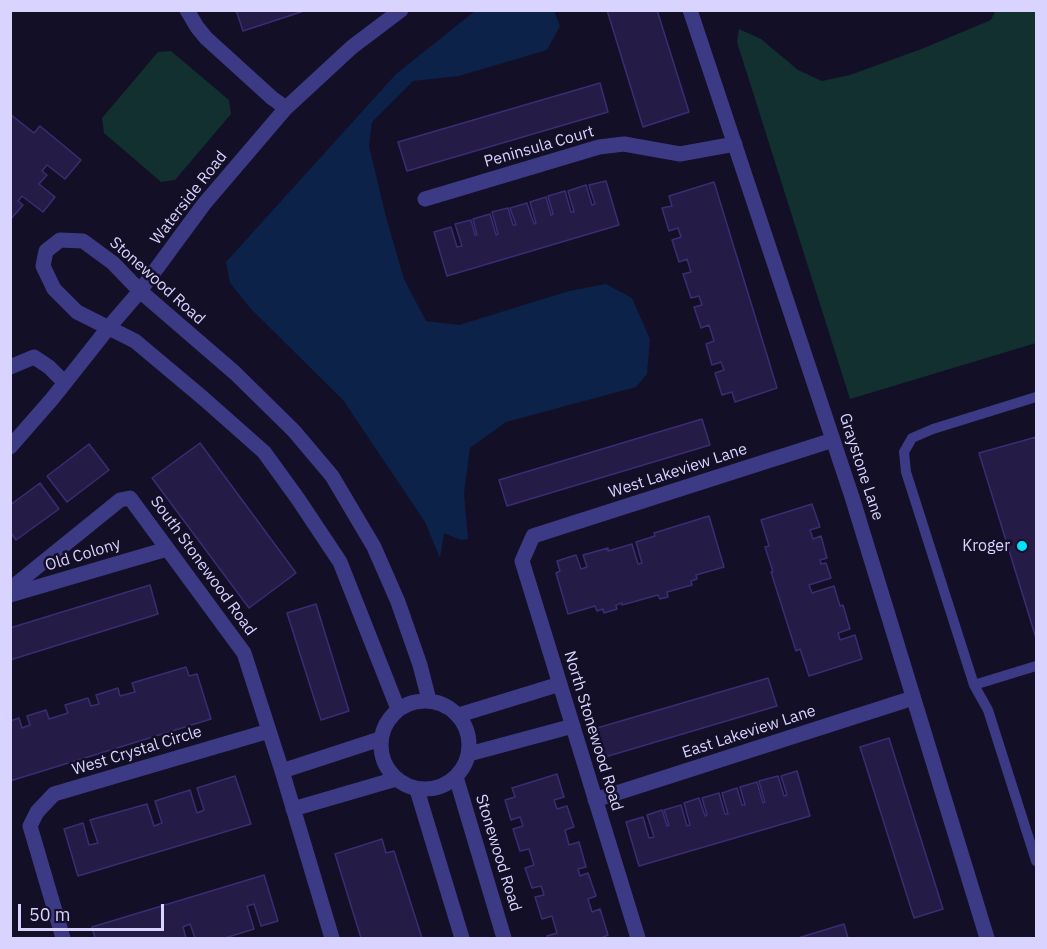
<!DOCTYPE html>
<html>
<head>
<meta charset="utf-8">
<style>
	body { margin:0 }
	#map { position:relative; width:1047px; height:949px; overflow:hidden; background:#130f26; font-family:"IBM Plex Sans",sans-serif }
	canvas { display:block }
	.frame { position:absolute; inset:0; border:12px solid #d9d4ff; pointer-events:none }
	.scale { position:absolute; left:18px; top:904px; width:146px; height:27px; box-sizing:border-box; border:3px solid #d9d4ff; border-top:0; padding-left:8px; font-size:18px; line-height:21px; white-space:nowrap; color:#d9d4ff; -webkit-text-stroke:4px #130f26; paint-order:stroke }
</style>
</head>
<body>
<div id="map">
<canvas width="1047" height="949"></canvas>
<div class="frame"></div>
<div class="scale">50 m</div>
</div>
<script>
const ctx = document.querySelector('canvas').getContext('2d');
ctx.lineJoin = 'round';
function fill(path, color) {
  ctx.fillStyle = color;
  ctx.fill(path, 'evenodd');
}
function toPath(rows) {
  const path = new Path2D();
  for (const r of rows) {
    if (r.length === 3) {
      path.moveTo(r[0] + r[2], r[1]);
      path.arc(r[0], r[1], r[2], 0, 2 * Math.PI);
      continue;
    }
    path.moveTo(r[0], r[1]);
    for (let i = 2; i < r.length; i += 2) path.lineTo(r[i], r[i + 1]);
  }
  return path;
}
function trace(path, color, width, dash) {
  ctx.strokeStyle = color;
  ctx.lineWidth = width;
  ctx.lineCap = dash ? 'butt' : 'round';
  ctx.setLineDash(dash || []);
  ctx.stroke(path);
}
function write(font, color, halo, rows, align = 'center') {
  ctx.font = font + ' "IBM Plex Sans",sans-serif';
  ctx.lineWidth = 5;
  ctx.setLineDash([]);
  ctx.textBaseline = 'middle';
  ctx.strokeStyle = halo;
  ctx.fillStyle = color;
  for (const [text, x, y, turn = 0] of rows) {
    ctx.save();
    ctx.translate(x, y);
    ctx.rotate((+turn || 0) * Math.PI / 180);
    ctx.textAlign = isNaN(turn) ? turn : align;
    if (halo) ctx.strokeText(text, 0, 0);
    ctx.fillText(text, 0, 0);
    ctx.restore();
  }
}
fill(toPath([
	[995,11,1036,11,1036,343,850,399,737,42,739,29,761,39,798,70,822,81,850,75,924,48,991,20],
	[171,51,229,100,231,114,175,180,161,182,104,133,102,118,158,52]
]), '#12302f');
fill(toPath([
	[475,11,554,11,560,26,547,50,459,76,413,81,372,122,369,146,386,217,404,279,426,321,459,325,569,291,606,284,632,298,650,339,647,374,636,387,506,422,470,448,464,493,468,539,461,540,444,533,440,558,425,522,343,400,250,308,230,283,226,262,396,74]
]), '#0c2248');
const building = toPath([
	[236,10,307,10,243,31,236,10],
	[607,10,657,10,689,112,643,127,607,10],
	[600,83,608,112,407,171,398,142,600,83],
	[10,114,34,133,40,126,81,160,65,179,47,165,42,171,47,175,39,184,55,197,43,212,22,196,18,201,23,205,10,220,10,114],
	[606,181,619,225,447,276,434,232,451,227,457,247,462,246,455,224,471,220,475,235,477,235,473,219,490,214,496,235,498,234,492,212,508,208,513,225,516,225,510,208,527,203,534,224,536,223,530,202,546,197,551,215,553,214,548,196,565,191,571,212,574,212,568,191,586,185,592,205,595,204,589,185,606,181],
	[714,182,777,388,735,402,732,392,722,395,715,373,724,370,721,362,712,365,706,344,714,341,709,325,701,328,694,307,702,305,699,296,691,298,683,274,691,272,687,259,679,262,672,240,681,237,678,228,669,231,662,208,672,206,669,196,714,182],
	[702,419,710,445,507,506,499,480,702,419],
	[1036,437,1036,638,979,453,1036,437],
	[200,443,296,573,249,608,152,478,200,443],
	[89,444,109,470,67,502,47,476,89,444],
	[40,483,59,509,16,540,10,532,10,505,40,483],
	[812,504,820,527,810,530,813,539,821,536,827,558,820,560,821,564,826,563,831,578,809,585,812,593,834,586,840,606,843,605,850,629,838,633,840,640,855,635,862,659,809,676,800,649,796,651,771,572,773,572,765,547,769,546,761,520,812,504],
	[709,516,724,567,696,575,697,579,691,581,692,585,667,592,668,597,660,599,658,595,622,605,622,603,616,605,617,609,604,613,603,609,597,611,595,606,568,614,556,573,560,571,557,561,576,555,581,569,587,567,583,555,608,548,608,551,632,544,638,564,642,563,636,542,655,536,654,533,709,516],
	[150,585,158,614,10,660,10,628,150,585],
	[316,604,349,711,321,720,287,613,316,604],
	[186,667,189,676,197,674,211,719,10,781,10,721,19,718,22,728,30,725,27,716,46,710,49,719,68,713,65,705,88,698,91,706,99,704,96,695,118,688,120,696,135,692,132,683,186,667],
	[768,678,777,706,605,757,597,728,768,678],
	[889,738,943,909,914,918,860,747,889,738],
	[797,771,810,816,639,866,626,822,643,817,649,838,654,837,647,815,662,810,667,826,669,825,664,810,681,805,687,826,690,825,684,803,699,798,705,816,707,815,702,798,719,793,725,814,728,814,722,793,737,788,742,805,745,805,740,787,757,782,763,803,765,802,759,781,778,776,784,796,787,795,781,776,797,771],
	[557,774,564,797,554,800,557,809,567,806,574,827,565,830,569,845,579,842,586,867,578,869,580,876,588,873,596,896,588,899,592,912,600,909,608,935,601,938,548,938,547,936,557,933,552,916,542,919,535,897,544,895,541,886,532,888,525,868,534,865,529,849,520,851,513,829,523,826,520,817,511,820,505,800,515,797,512,788,557,774],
	[235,776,251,824,78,876,64,829,83,823,89,845,98,843,90,820,147,804,154,826,162,823,155,801,190,790,197,813,204,810,197,788,235,776],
	[382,839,386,853,394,851,422,938,361,938,335,854,382,839],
	[264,875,278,921,261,926,254,904,247,906,254,929,225,938,195,938,190,924,183,927,186,938,95,938,92,927,264,875],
	[844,924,848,938,798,938,844,924]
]);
fill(building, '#241b47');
trace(building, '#3b2d73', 1.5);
trace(toPath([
	[1036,397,933,429,912,438,904,452,906,472,974,685,988,710,1036,861],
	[974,685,1036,666]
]), '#3d3a85', 10);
trace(toPath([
	[187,10,197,27,206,38,272,98,286,108],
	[690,10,852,497,987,938],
	[425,199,599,147,624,144,680,154,735,144],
	[10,367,34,357,49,367,65,383],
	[10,447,52,399,109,327,140,291,204,204,286,108,352,47,401,10],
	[10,589,120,500,130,498,244,653,282,771,332,938],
	[10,595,167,549],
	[425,745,44],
	[398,709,340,562,298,499,264,452,203,398,135,341,77,312,54,289,43,266,46,251,60,240,83,241,113,263,140,291,235,373,294,431,332,476,374,547,398,602,420,665,429,700],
	[459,715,560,684],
	[469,754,573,726],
	[282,771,380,739],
	[456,777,504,938],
	[417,790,462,938],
	[595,800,913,698],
	[293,809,396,779],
	[63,938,30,826,37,812,54,794,269,731],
	[638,938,522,561,533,536,833,440]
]), '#3d3a85', 15);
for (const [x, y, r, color] of [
	[1022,546,6,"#00e5ff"]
]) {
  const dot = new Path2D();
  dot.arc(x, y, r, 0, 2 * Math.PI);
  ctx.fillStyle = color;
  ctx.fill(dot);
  trace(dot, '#130f26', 2);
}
write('16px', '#d9d4ff', '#130f26', [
	["Peninsula Court",539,147,-16],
	["Waterside Road",189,198,-52],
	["Stonewood Road",157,281,42],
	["Graystone Lane",861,467,72],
	["West Lakeview Lane",678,471,-18],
	["Old Colony",83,555,-17],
	["South Stonewood Road",203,566,54],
	["North Stonewood Road",593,731,73],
	["East Lakeview Lane",749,732,-18],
	["West Crystal Circle",137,751,-17],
	["Stonewood Road",498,853,73]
]);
write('16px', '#d9d4ff', '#130f26', [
	["Kroger",1010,546]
], 'right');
</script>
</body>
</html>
